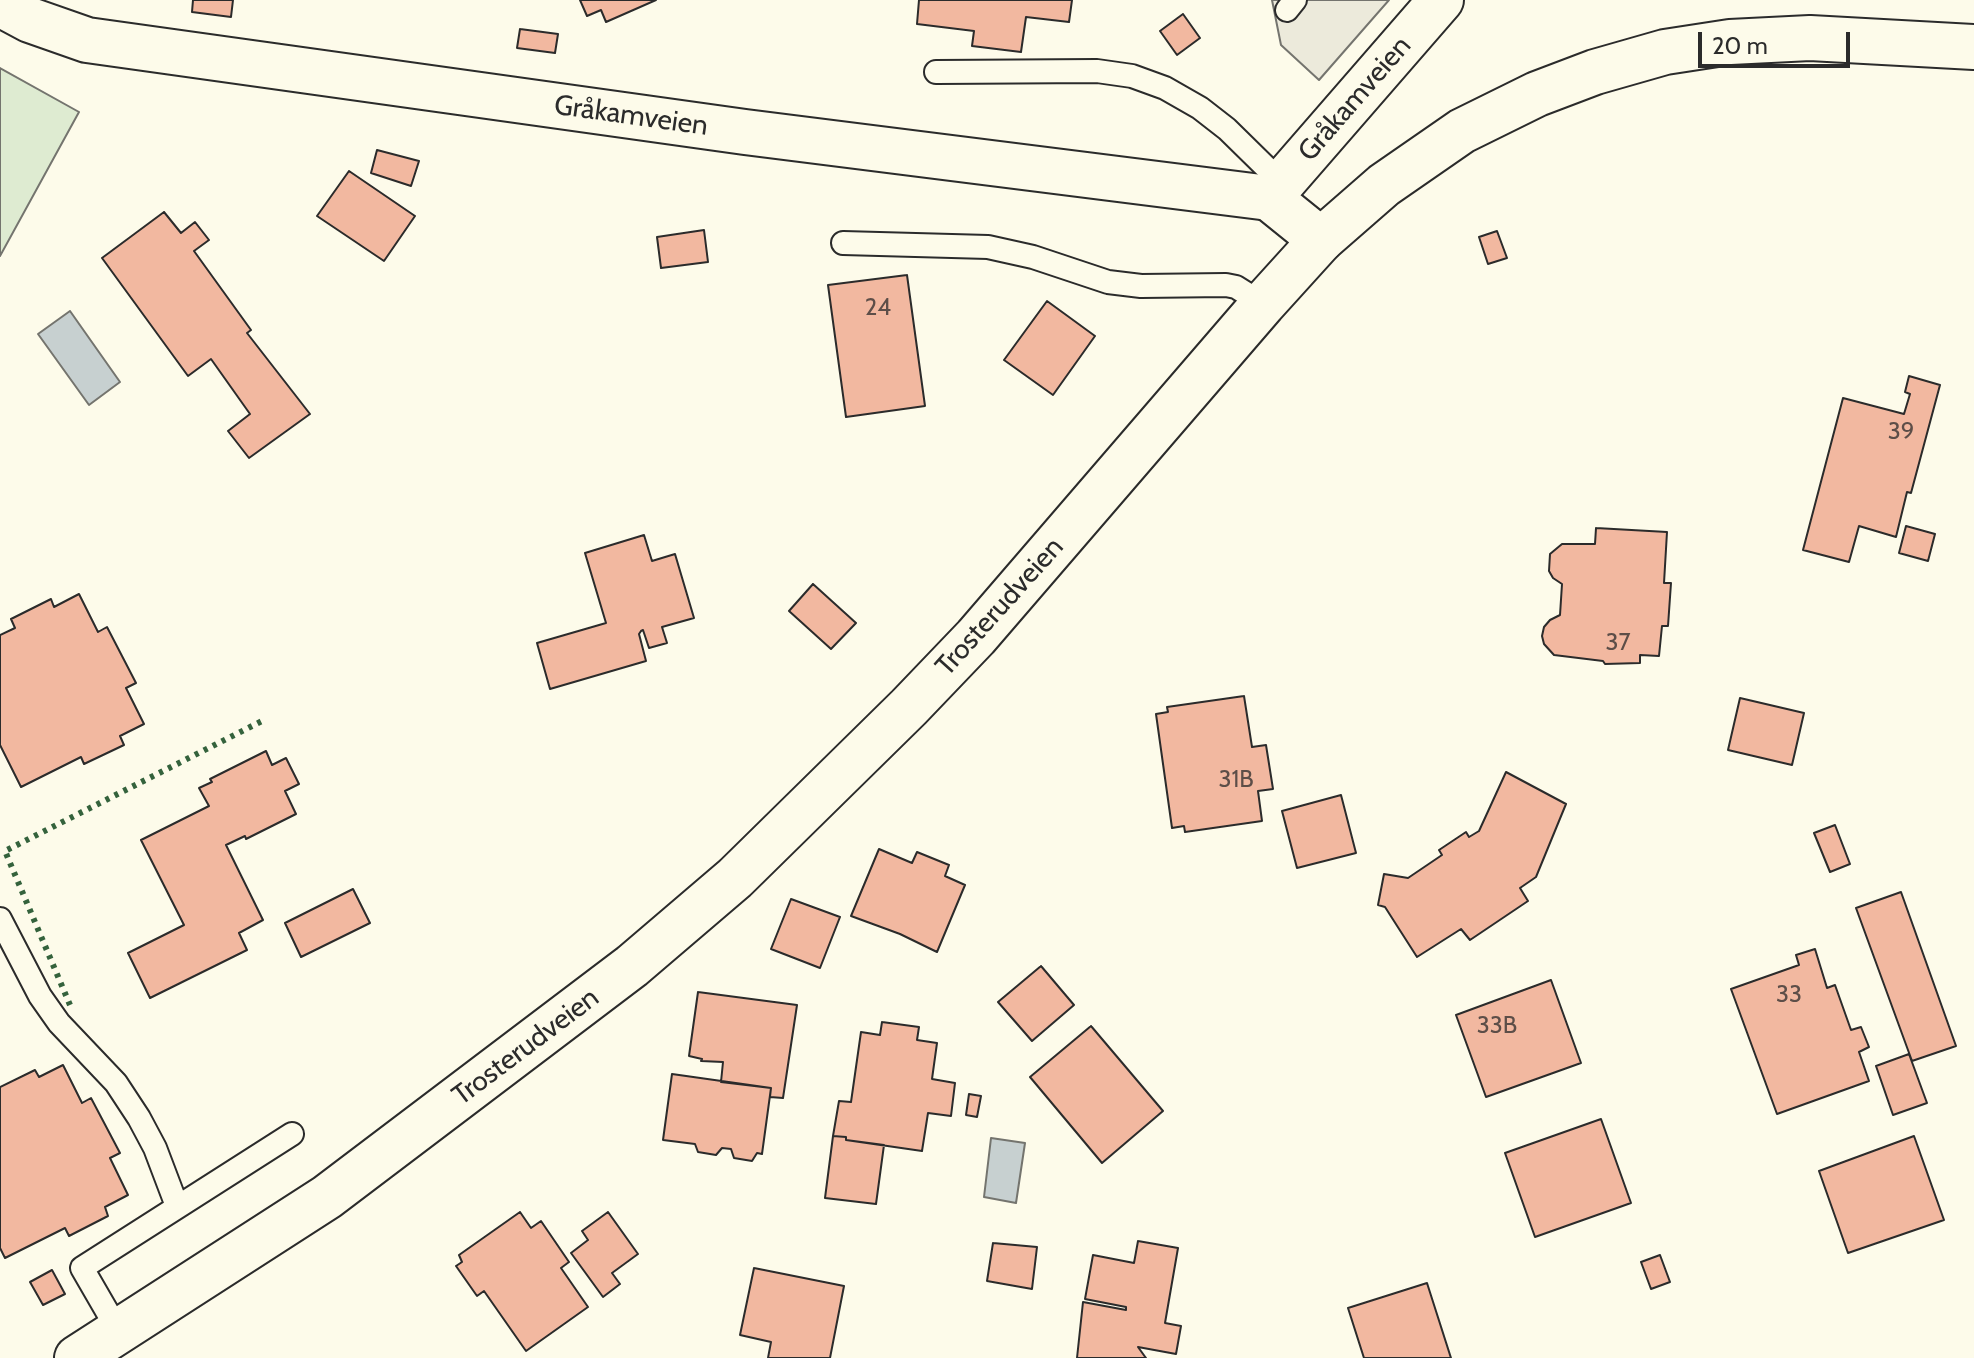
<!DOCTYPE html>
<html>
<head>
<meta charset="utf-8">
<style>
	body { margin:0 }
	#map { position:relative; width:1974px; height:1358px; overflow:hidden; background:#fdfbea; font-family:Cabin,sans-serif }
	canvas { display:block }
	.scale { position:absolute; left:1698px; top:32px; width:152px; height:36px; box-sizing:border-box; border:4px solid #2b2b2b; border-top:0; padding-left:10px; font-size:24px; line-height:28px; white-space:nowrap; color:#2b2b2b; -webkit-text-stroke:6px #fdfbea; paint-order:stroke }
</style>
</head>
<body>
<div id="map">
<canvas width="1974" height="1358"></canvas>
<div class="scale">20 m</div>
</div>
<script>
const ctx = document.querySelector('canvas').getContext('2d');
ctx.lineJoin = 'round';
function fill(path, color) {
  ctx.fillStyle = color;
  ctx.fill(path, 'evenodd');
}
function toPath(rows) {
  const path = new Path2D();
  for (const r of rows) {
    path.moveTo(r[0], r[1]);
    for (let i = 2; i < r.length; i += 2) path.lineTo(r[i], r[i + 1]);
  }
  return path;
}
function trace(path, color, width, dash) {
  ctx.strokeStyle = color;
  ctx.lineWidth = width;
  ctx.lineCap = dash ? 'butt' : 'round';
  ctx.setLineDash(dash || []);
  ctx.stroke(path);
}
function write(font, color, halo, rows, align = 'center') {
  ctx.font = font + ' Cabin,sans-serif';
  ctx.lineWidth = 6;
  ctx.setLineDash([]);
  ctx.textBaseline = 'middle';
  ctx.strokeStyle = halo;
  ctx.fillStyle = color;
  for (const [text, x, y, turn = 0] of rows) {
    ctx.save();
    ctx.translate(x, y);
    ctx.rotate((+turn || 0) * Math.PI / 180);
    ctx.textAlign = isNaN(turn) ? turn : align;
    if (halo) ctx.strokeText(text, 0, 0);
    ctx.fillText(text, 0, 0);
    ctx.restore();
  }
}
const green = toPath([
	[0,68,79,112,0,256,0,68]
]);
fill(green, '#deebd1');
trace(green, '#74746e', 2);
const parking = toPath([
	[1272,0,1389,0,1319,80,1281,45,1272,0]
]);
fill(parking, '#eceadb');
trace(parking, '#74746e', 2);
const water = toPath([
	[70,311,120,382,89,405,38,334,70,311],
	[991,1138,1025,1143,1016,1203,984,1197,991,1138]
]);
fill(water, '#c7d0d0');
trace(water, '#74746e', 2);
const building = toPath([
	[193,0,233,0,231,17,192,12,193,0],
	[580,0,656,0,606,22,601,10,587,16,580,0],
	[919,0,1072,0,1069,22,1026,17,1021,52,972,46,974,31,917,24,919,0],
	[1183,14,1200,38,1177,55,1160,31,1183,14],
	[520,29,558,34,555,53,517,48,520,29],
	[377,150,419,161,411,186,371,173,377,150],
	[349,171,415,216,384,261,317,216,349,171],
	[164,212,181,233,195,222,209,240,194,251,251,330,247,333,310,414,249,458,228,431,250,414,211,359,188,376,102,258,164,212],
	[704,230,708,262,661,268,657,237,704,230],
	[1497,231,1507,258,1488,264,1479,237,1497,231],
	[907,275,925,406,846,417,828,285,907,275],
	[1047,301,1095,336,1053,395,1004,360,1047,301],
	[1909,376,1940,385,1911,493,1907,492,1896,537,1859,526,1849,562,1803,550,1843,398,1904,414,1910,394,1905,392,1909,376],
	[1906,526,1935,534,1928,561,1899,553,1906,526],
	[1596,528,1667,532,1664,583,1671,583,1668,626,1662,626,1659,656,1640,655,1640,663,1605,664,1603,661,1554,655,1544,644,1542,636,1544,627,1550,620,1560,615,1562,584,1553,578,1549,571,1550,554,1562,544,1595,544,1596,528],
	[644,535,652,561,675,554,694,618,662,627,667,643,649,648,643,630,641,631,639,634,646,661,550,689,537,643,606,623,585,553,644,535],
	[813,584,856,623,831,649,789,611,813,584],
	[79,594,98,632,107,627,136,683,126,688,144,724,120,736,124,745,84,764,81,757,21,787,0,745,0,635,15,628,11,619,51,599,54,607,79,594],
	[1244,696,1252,747,1266,745,1273,789,1258,791,1262,821,1185,832,1184,826,1172,828,1156,714,1168,712,1167,707,1244,696],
	[1740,698,1804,713,1792,765,1728,750,1740,698],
	[266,751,272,765,286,758,299,784,285,791,296,814,246,839,245,836,226,845,263,920,239,933,247,950,150,998,128,953,184,925,141,840,209,806,199,788,212,782,210,779,266,751],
	[1506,772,1566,804,1536,877,1520,888,1528,901,1470,940,1461,929,1417,957,1385,907,1378,905,1384,874,1408,878,1442,855,1439,850,1466,832,1469,837,1479,831,1506,772],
	[1341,795,1356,853,1297,868,1282,811,1341,795],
	[1835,825,1850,864,1830,872,1814,833,1835,825],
	[879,849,912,863,917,852,949,865,945,876,965,885,937,952,900,934,851,916,879,849],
	[353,889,370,923,301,957,285,923,353,889],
	[1901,892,1956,1046,1912,1061,1856,908,1901,892],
	[791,899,840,917,820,968,771,949,791,899],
	[1815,949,1827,988,1835,985,1851,1030,1861,1027,1869,1047,1859,1052,1869,1081,1777,1114,1731,989,1799,965,1796,955,1815,949],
	[1041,966,1074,1005,1032,1041,998,1002,1041,966],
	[1551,980,1581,1063,1486,1097,1456,1015,1551,980],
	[698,992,797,1005,783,1098,770,1097,771,1088,721,1082,723,1062,701,1061,702,1059,689,1056,698,992],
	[882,1022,919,1027,917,1040,937,1043,932,1079,955,1083,951,1116,928,1113,922,1151,846,1140,846,1137,833,1136,839,1101,851,1102,861,1032,880,1035,882,1022],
	[1091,1026,1163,1111,1102,1163,1030,1077,1091,1026],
	[1909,1054,1927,1103,1893,1115,1876,1066,1909,1054],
	[63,1065,82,1103,91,1098,120,1153,110,1158,128,1195,105,1207,108,1216,69,1236,65,1228,5,1258,0,1248,0,1087,35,1070,39,1077,63,1065],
	[672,1074,771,1088,762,1154,757,1153,752,1161,734,1158,731,1149,722,1148,716,1155,698,1152,695,1144,663,1140,672,1074],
	[969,1094,981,1096,977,1117,966,1115,969,1094],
	[1601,1119,1631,1203,1535,1237,1505,1153,1601,1119],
	[833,1136,846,1137,846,1140,884,1145,876,1204,825,1198,833,1136],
	[1914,1136,1944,1220,1848,1253,1819,1171,1914,1136],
	[520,1212,531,1228,541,1221,569,1262,561,1268,588,1307,526,1351,484,1291,477,1296,456,1266,462,1262,459,1255,520,1212],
	[608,1212,638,1254,612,1273,620,1284,603,1297,571,1253,588,1240,582,1231,608,1212],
	[1138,1241,1178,1248,1165,1323,1181,1326,1176,1354,1138,1347,1146,1358,1077,1358,1083,1302,1126,1310,1126,1307,1085,1299,1093,1255,1134,1263,1138,1241],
	[993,1243,1037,1247,1032,1289,987,1281,993,1243],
	[1660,1255,1670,1282,1651,1289,1641,1262,1660,1255],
	[754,1268,844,1286,830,1358,768,1358,771,1342,740,1335,754,1268],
	[52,1270,65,1294,43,1305,30,1282,52,1270],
	[1427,1283,1451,1358,1364,1358,1348,1308,1427,1283]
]);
fill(building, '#f2b8a0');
trace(building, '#2b2b2b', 2);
const lane = toPath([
	[1287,10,1295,0],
	[936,72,1097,71,1132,76,1165,88,1200,108,1227,129,1282,183],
	[843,243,988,247,1033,257,1108,282,1141,286,1226,285,1236,287,1263,304],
	[0,919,40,996,59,1023,116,1083,139,1118,155,1148,177,1206],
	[119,1332,82,1268,292,1134]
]);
const street = toPath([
	[0,4,30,20,87,40,745,132,1269,198],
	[1321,240,1384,185,1462,131,1537,94,1595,72,1665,52,1730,42,1810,38,1974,47]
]);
const secondary = toPath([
	[77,1358,327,1197,632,966,735,878,909,707,976,637,1263,304,1321,240,1269,198,1441,0]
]);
trace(lane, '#2b2b2b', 26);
trace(street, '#2b2b2b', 48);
trace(secondary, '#2b2b2b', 48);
trace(lane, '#fdfbea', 22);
trace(street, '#fdfbea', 44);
trace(secondary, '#fdfbea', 44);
trace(toPath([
	[70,1005,5,851,262,721]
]), '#34623c', 6, [4, 6]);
write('24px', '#5d4e48', null, [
	["24",878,308],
	["39",1901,432],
	["37",1618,643],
	["31B",1236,780],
	["33",1789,995],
	["33B",1497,1026]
]);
write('28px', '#2b2b2b', '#fdfbea', [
	["Gråkamveien",1355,99,-49],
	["Gråkamveien",631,116,8],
	["Trosterudveien",1000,607,-48],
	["Trosterudveien",526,1047,-37]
]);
</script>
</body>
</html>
